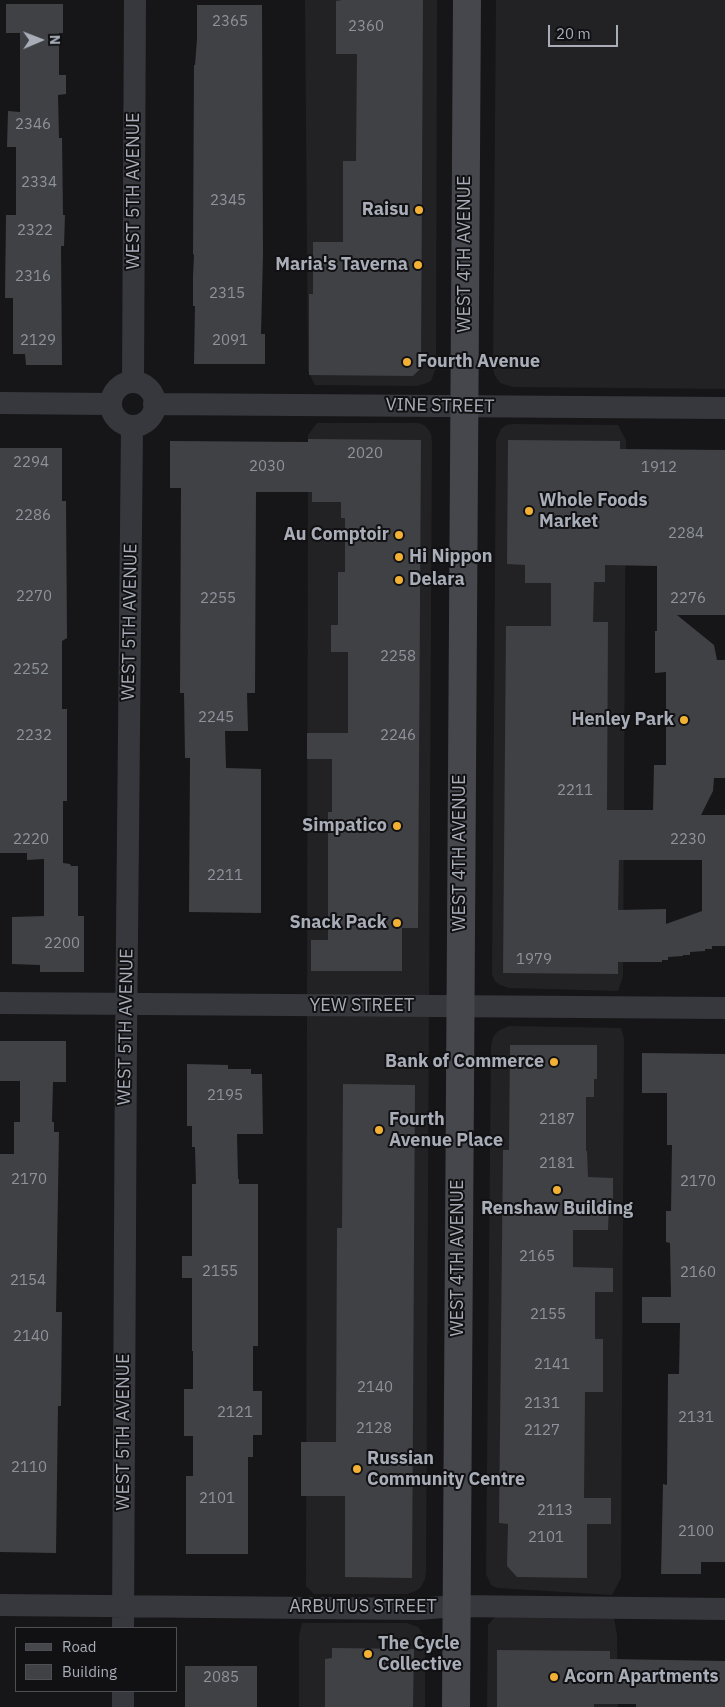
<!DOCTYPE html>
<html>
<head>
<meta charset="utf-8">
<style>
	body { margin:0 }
	#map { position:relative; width:725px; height:1707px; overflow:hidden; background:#161618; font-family:"IBM Plex Sans",sans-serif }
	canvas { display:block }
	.legend { position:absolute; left:15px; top:1627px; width:162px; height:65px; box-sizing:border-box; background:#111113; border:1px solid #4d4f55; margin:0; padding:6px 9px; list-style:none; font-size:15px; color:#a8adb8 }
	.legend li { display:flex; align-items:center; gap:10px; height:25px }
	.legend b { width:25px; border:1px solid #4d4f55 }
	.north { position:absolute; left:15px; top:15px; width:50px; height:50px; -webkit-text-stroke:4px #111113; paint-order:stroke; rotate:89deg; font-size:14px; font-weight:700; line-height:20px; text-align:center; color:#a8adb8 }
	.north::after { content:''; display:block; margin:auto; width:18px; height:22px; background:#a8adb8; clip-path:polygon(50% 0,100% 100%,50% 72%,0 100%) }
	.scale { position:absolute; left:548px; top:25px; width:70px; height:22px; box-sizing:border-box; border:2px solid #a8adb8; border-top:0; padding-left:6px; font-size:15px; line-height:18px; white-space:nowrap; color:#a8adb8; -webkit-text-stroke:4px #111113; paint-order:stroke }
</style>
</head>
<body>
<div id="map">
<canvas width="725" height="1707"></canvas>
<ul class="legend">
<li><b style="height:6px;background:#45474d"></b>Road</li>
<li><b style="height:14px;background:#404145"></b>Building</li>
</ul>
<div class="north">N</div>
<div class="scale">20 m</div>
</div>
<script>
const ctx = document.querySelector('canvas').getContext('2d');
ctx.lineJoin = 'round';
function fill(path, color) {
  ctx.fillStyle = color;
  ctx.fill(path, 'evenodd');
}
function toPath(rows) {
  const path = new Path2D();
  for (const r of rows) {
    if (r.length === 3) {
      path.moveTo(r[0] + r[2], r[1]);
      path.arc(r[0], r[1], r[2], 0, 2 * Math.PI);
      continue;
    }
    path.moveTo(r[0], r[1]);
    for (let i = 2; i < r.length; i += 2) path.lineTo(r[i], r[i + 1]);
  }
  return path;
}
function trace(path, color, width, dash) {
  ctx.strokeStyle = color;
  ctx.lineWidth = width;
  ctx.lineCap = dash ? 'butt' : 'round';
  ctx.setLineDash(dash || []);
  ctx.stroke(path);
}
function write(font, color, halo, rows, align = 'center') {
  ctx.font = font + ' "IBM Plex Sans",sans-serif';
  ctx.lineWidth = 4;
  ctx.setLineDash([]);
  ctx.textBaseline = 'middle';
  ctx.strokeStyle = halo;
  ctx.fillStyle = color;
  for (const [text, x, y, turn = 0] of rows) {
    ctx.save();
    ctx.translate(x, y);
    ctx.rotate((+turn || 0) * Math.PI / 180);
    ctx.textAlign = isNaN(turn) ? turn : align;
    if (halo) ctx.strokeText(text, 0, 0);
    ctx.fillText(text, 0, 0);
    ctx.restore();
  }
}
fill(toPath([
	[305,0,437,0,436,368,431,381,424,384,417,386,315,385,308,371],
	[496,0,725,0,725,389,513,387,500,383,495,376,493,369],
	[317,423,418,423,424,425,428,429,431,434,432,441,426,1572,425,1579,421,1587,416,1591,407,1594,314,1594,306,1586,308,435],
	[512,424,618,425,626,440,623,976,618,991,509,988,500,985,495,981,492,975,496,440,501,429,506,425],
	[509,1026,621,1028,624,1039,621,1578,612,1595,497,1588,491,1585,486,1574,491,1047,493,1037,498,1031],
	[499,1614,614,1618,617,1635,618,1707,487,1707,488,1631,488,1625,493,1619],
	[302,1623,407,1623,418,1627,425,1637,425,1707,299,1707,299,1636]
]), '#222225');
fill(toPath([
	[342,0,423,0,421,368,413,376,309,375,309,294,313,294,313,242,343,242,343,161,356,161,357,54,336,54,336,1],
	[6,4,63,4,63,33,59,33,59,75,66,75,66,94,58,95,59,138,62,138,63,215,65,215,64,246,61,246,62,365,26,365,25,354,13,354,13,298,5,298,6,215,16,215,16,147,7,147,8,111,20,112,20,33,6,33],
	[197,5,262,5,263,255,261,334,265,334,265,364,194,364,195,306,193,306,193,276,194,255,193,254,194,65,195,65,197,39],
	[308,439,421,440,418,928,402,928,402,971,311,971,311,940,328,940,328,812,332,812,332,759,307,759,307,733,348,733,348,652,331,652,331,625,338,625,338,572,345,572,345,518,341,518,341,502,312,502,312,492,256,492,255,693,247,693,248,731,225,731,226,768,261,769,261,913,189,912,190,758,185,758,184,693,180,693,181,488,170,488,170,441,308,442],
	[508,440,620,441,620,449,725,450,725,615,677,615,714,645,717,660,725,660,725,778,714,778,713,791,701,815,725,815,725,946,712,946,712,949,705,949,705,951,690,952,690,955,683,955,683,956,668,957,668,960,662,960,662,962,618,962,618,974,503,973,506,626,551,626,551,583,525,583,525,565,507,564],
	[605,565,657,566,657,631,655,631,655,673,666,672,666,765,654,765,653,810,607,810,608,622,593,622,594,582,605,582],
	[619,860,702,860,702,911,666,924,666,909,618,910],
	[0,448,62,448,62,501,66,501,67,638,62,641,62,709,67,709,67,801,63,801,63,863,70,864,71,866,78,866,78,916,84,916,84,972,40,972,40,965,12,964,12,917,44,916,44,859,27,860,27,853,0,853],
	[0,1041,66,1041,66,1082,53,1082,52,1122,54,1122,54,1132,59,1132,56,1312,62,1312,61,1406,58,1406,56,1553,0,1552,0,1154,14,1154,14,1122,20,1122,20,1081,0,1081],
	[510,1045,597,1045,597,1079,594,1079,594,1097,586,1097,586,1151,587,1151,588,1177,613,1178,613,1203,609,1203,608,1230,573,1230,573,1267,613,1268,613,1292,595,1292,595,1339,603,1339,603,1392,585,1392,584,1498,611,1498,611,1524,587,1524,587,1578,517,1577,507,1566,508,1524,499,1523,503,1150,509,1150],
	[642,1053,725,1054,725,1562,701,1562,701,1574,661,1574,663,1484,667,1485,668,1374,679,1374,680,1323,642,1323,642,1297,671,1297,670,1243,666,1242,666,1211,671,1211,672,1145,667,1145,667,1093,642,1093],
	[187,1064,228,1065,228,1069,251,1069,251,1074,262,1074,263,1134,237,1134,238,1179,239,1179,239,1184,258,1184,258,1346,253,1346,253,1391,262,1391,262,1435,253,1435,253,1457,248,1457,248,1554,186,1554,186,1476,193,1476,193,1436,184,1436,184,1389,193,1389,193,1351,192,1351,192,1278,182,1278,182,1256,192,1256,192,1184,196,1184,195,1147,192,1147,192,1126,187,1126],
	[343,1084,415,1085,412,1578,345,1577,345,1496,301,1496,301,1442,336,1442,337,1228,342,1228],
	[332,1648,414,1649,413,1707,325,1707,325,1659,332,1658],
	[497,1650,610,1651,610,1659,725,1661,725,1707,636,1707,636,1704,594,1704,594,1707,497,1707],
	[185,1666,257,1666,257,1707,185,1707]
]), '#404145');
trace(toPath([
	[133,382,135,0],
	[133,404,22],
	[0,403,111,404],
	[154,404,725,408],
	[0,1003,725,1008],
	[0,1605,418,1609,456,1606,725,1609],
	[123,1628,126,1039,132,426],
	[123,1707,123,1691]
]), '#37383d', 22);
trace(toPath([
	[456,1707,467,0]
]), '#45474d', 28);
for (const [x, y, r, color] of [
	[419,210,5,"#f2b134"],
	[418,265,5,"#f2b134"],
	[407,362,5,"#f2b134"],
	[529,511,5,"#f2b134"],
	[399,535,5,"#f2b134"],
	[399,557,5,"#f2b134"],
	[399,580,5,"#f2b134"],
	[684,720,5,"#f2b134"],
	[397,826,5,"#f2b134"],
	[397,923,5,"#f2b134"],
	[554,1062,5,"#f2b134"],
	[379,1130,5,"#f2b134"],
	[557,1190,5,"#f2b134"],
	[357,1469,5,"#f2b134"],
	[368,1654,5,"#f2b134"],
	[554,1677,5,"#f2b134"]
]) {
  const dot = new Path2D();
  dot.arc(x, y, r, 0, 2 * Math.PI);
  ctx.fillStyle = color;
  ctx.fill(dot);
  trace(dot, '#111113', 2);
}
write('15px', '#8e929b', null, [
	["2365",230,22],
	["2360",366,27],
	["2346",33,125],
	["2334",39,183],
	["2345",228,201],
	["2322",35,231],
	["2316",33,277],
	["2315",227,294],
	["2129",38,341],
	["2091",230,341],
	["2020",365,454],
	["2294",31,463],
	["2030",267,467],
	["1912",659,468],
	["2286",33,516],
	["2284",686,534],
	["2270",34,597],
	["2255",218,599],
	["2276",688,599],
	["2258",398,657],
	["2252",31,670],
	["2245",216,718],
	["2232",34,736],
	["2246",398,736],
	["2211",575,791],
	["2220",31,840],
	["2230",688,840],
	["2211",225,876],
	["2200",62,944],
	["1979",534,960],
	["2195",225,1096],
	["2187",557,1120],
	["2181",557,1164],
	["2170",29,1180],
	["2170",698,1182],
	["2165",537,1257],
	["2155",220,1272],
	["2160",698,1273],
	["2154",28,1281],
	["2155",548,1315],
	["2140",31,1337],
	["2141",552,1365],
	["2140",375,1388],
	["2131",542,1404],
	["2121",235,1413],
	["2131",696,1418],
	["2128",374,1429],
	["2127",542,1431],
	["2110",29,1468],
	["2101",217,1499],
	["2113",555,1511],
	["2100",696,1532],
	["2101",546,1538],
	["2085",221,1678]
]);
write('18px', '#a8adb8', '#111113', [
	["WEST 5TH AVENUE",134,191,-90],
	["WEST 4TH AVENUE",465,254,-90],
	["VINE STREET",440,406,1],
	["WEST 5TH AVENUE",130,622,-89],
	["WEST 4TH AVENUE",460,853,-90],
	["YEW STREET",362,1006],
	["WEST 5TH AVENUE",126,1027,-89],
	["WEST 4TH AVENUE",458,1258,-90],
	["WEST 5TH AVENUE",124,1432,-90],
	["ARBUTUS STREET",363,1607]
]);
write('bold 18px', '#a8adb8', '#111113', [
	["Raisu",409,210,"right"],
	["Maria's Taverna",408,265,"right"],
	["Fourth Avenue",417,362],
	["Whole Foods",539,501],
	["Market",539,522],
	["Au Comptoir",389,535,"right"],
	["Hi Nippon",409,557],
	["Delara",409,580],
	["Henley Park",674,720,"right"],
	["Simpatico",387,826,"right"],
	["Snack Pack",387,923,"right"],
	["Bank of Commerce",544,1062,"right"],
	["Fourth",389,1120],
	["Avenue Place",389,1141],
	["Renshaw Building",557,1209,"center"],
	["Russian",367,1459],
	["Community Centre",367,1480],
	["The Cycle",378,1644],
	["Collective",378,1665],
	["Acorn Apartments",564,1677]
], 'left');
</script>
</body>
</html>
